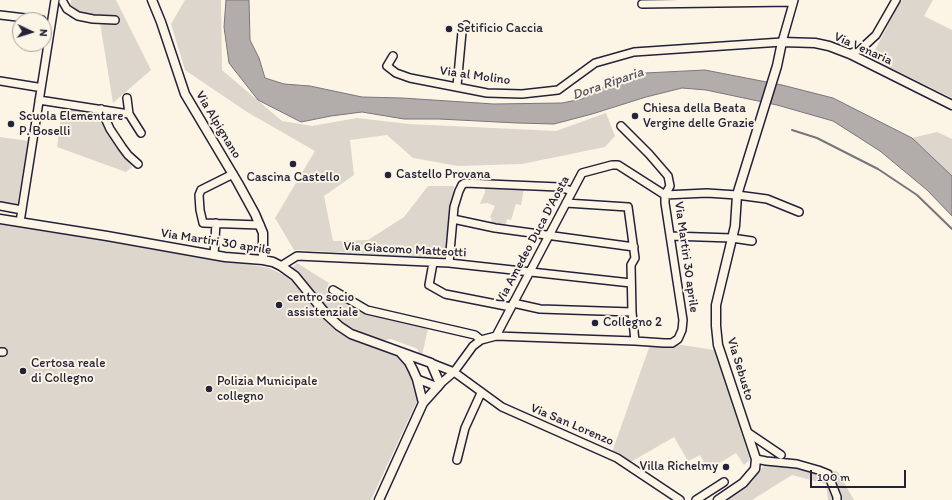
<!DOCTYPE html>
<html>
<head>
<meta charset="utf-8">
<style>
	body { margin:0 }
	#map { position:relative; width:952px; height:500px; overflow:hidden; background:#fcf5e5; font-family:Itim,sans-serif }
	canvas { display:block }
	.north { position:absolute; left:12px; top:12px; width:40px; height:40px; box-sizing:border-box; background:#fcf5e5; border:1px solid #a5a1a1; border-radius:50%; rotate:94deg; font-size:11px; font-weight:700; line-height:16px; text-align:center; color:#22223b }
	.north::after { content:''; display:block; margin:auto; width:14px; height:18px; background:#22223b; clip-path:polygon(50% 0,100% 100%,50% 72%,0 100%) }
	.scale { position:absolute; left:810px; top:470px; width:96px; height:18px; box-sizing:border-box; border:2px solid #22223b; border-top:0; padding-left:5px; font-size:12px; line-height:14px; white-space:nowrap; color:#22223b; -webkit-text-stroke:3px #fcf5e5; paint-order:stroke }
</style>
</head>
<body>
<div id="map">
<canvas width="952" height="500"></canvas>
<div class="north">N</div>
<div class="scale">100 m</div>
</div>
<script>
const ctx = document.querySelector('canvas').getContext('2d');
ctx.lineJoin = 'round';
function fill(path, color) {
  ctx.fillStyle = color;
  ctx.fill(path, 'evenodd');
}
function toPath(rows) {
  const path = new Path2D();
  for (const r of rows) {
    path.moveTo(r[0], r[1]);
    for (let i = 2; i < r.length; i += 2) path.lineTo(r[i], r[i + 1]);
  }
  return path;
}
function trace(path, color, width, dash) {
  ctx.strokeStyle = color;
  ctx.lineWidth = width;
  ctx.lineCap = dash ? 'butt' : 'round';
  ctx.setLineDash(dash || []);
  ctx.stroke(path);
}
function write(font, color, halo, rows, align = 'center') {
  ctx.font = font + ' Itim,sans-serif';
  ctx.lineWidth = 4;
  ctx.setLineDash([]);
  ctx.textBaseline = 'middle';
  ctx.strokeStyle = halo;
  ctx.fillStyle = color;
  for (const [text, x, y, turn = 0] of rows) {
    ctx.save();
    ctx.translate(x, y);
    ctx.rotate((+turn || 0) * Math.PI / 180);
    ctx.textAlign = isNaN(turn) ? turn : align;
    if (halo) ctx.strokeText(text, 0, 0);
    ctx.fillText(text, 0, 0);
    ctx.restore();
  }
}
fill(toPath([
	[71,0,116,0,151,70,113,103,100,23,69,18],
	[185,0,221,0,222,70,282,121,312,126,357,118,409,124,556,131,606,113,615,136,605,147,522,164,458,166,413,158,387,135,350,140,354,175,324,196,333,241,368,240,404,217,428,186,454,186,445,258,294,250,275,218,315,151,247,112,185,70,171,24],
	[901,0,933,0,924,16,952,30,952,98,871,58],
	[62,108,98,113,109,135,132,167,126,172,57,147],
	[937,132,952,139,952,176,912,138],
	[0,137,28,141,17,206,0,203],
	[485,185,524,189,521,205,516,204,511,220,507,219,505,227,490,225,492,219,490,217,495,206,487,203,480,204,485,192],
	[0,223,155,248,269,268,284,275,292,281,321,317,335,330,349,339,402,358,414,379,418,399,371,500,0,500],
	[297,263,329,283,326,290,361,312,428,329,422,355,419,354,418,349,391,339,379,341,341,323,328,310,314,291,292,268],
	[650,345,682,345,714,350,750,460,744,465,736,453,708,470,700,455,688,461,674,437,629,463,612,452],
	[774,458,794,459,838,472,854,500,828,500,826,484,792,475,752,500,727,500,760,470]
]), '#dcd6cc');
const water = toPath([
	[226,0,249,0,250,40,259,58,265,78,284,84,310,86,362,97,402,98,494,104,562,103,582,99,610,84,645,73,705,70,782,85,833,98,912,138,952,176,952,216,927,190,880,151,833,121,777,105,706,90,682,88,646,97,592,114,554,124,517,123,439,119,404,119,362,112,331,116,301,122,258,100,229,63,224,27,226,0]
]);
fill(water, '#b2adab');
trace(water, '#78757e', 1);
trace(toPath([
	[792,130,817,138,878,169,917,195,952,229]
]), '#78757e', 2);
const minor = toPath([
	[63,2,67,9,78,16,93,19,115,20],
	[642,4,793,2],
	[0,15,42,20],
	[850,54,862,48,876,35,896,0],
	[393,56,387,66,396,73,410,78,487,93,522,94,558,90,595,63,634,52,782,42,794,0],
	[0,81,37,87],
	[457,86,462,32,466,25],
	[127,98,129,114],
	[39,100,129,114,141,133],
	[101,109,110,129,122,147,128,155,138,164],
	[233,174,201,190,199,195,200,210,203,223,260,225],
	[665,195,707,193,737,195,767,199,799,212],
	[566,203,628,207,635,258,631,265,632,312,635,341],
	[0,206,22,210],
	[453,219,495,228,634,247],
	[20,222,55,0],
	[670,236,732,238,752,241],
	[214,255,216,223],
	[433,263,429,285,445,294,511,307],
	[449,263,454,207,459,191,462,185,465,183,559,187,572,191],
	[281,266,297,256,449,263,631,283],
	[333,290,367,310,475,335,481,340],
	[513,303,540,309,632,312],
	[496,336,582,173,612,165,618,165,665,195],
	[0,352,3,352],
	[431,363,454,372,502,407,617,458,680,500],
	[417,379,438,387],
	[440,384,454,372,473,346,481,340,496,336,635,341,664,343,672,343,678,339,682,330,683,320,665,203,665,195,670,186,668,176,649,154,621,126],
	[747,432,781,455],
	[756,459,766,461,797,464,818,470,828,474,837,497,837,500],
	[457,460,465,428,481,393],
	[696,500,724,482]
]);
const tertiary = toPath([
	[152,0,161,22,185,94,238,183,255,214,263,233,263,260],
	[0,219,107,236,225,257,263,260,273,262,281,266,295,276,326,314,339,326,351,334,431,363,440,384,423,403,379,500],
	[401,353,409,362,413,370,417,379,423,403],
	[718,500,743,483,755,469,756,459,718,345,716,326,716,305,735,226,737,195,777,66,782,42,815,43,829,46,850,54,952,105]
]);
trace(minor, '#22223b', 10);
trace(tertiary, '#22223b', 11);
trace(minor, '#fcf5e5', 7);
trace(tertiary, '#fcf5e5', 8);
for (const [x, y, r, color] of [
	[449,29,4,"#22223b"],
	[635,116,4,"#22223b"],
	[11,124,4,"#22223b"],
	[293,164,4,"#22223b"],
	[388,175,4,"#22223b"],
	[279,305,4,"#22223b"],
	[595,323,4,"#22223b"],
	[23,371,4,"#22223b"],
	[209,389,4,"#22223b"],
	[726,467,4,"#22223b"]
]) {
  const dot = new Path2D();
  dot.arc(x, y, r, 0, 2 * Math.PI);
  ctx.fillStyle = color;
  ctx.fill(dot);
  trace(dot, '#fcf5e5', 1.5);
}
write('13px', '#22223b', '#fcf5e5', [
	["Setificio Caccia",457,29],
	["Chiesa della Beata",643,109],
	["Vergine delle Grazie",643,124],
	["Scuola Elementare",19,117],
	["P. Boselli",19,132],
	["Castello Provana",396,175],
	["Cascina Castello",293,178,"center"],
	["centro socio",287,298],
	["assistenziale",287,313],
	["Collegno 2",603,323],
	["Certosa reale",31,364],
	["di Collegno",31,379],
	["Polizia Municipale",217,382],
	["collegno",217,397],
	["Villa Richelmy",718,467,"right"]
], 'left');
write('13px', '#22223b', '#fcf5e5', [
	["Via Venaria",863,49,24],
	["Via al Molino",475,76,8],
	["Via Alpignano",218,125,59],
	["Via Amedeo Duca D'Aosta",533,240,-62],
	["Via Martiri 30 aprile",216,242,9],
	["Via Giacomo Matteotti",405,250,3],
	["Via Martiri 30 aprile",686,257,82],
	["Via Sebusto",740,369,73],
	["Via San Lorenzo",572,425,23]
]);
write('italic 14px', '#545362', '#fcf5e5', [
	["Dora Riparia",608,84,-19]
]);
</script>
</body>
</html>
